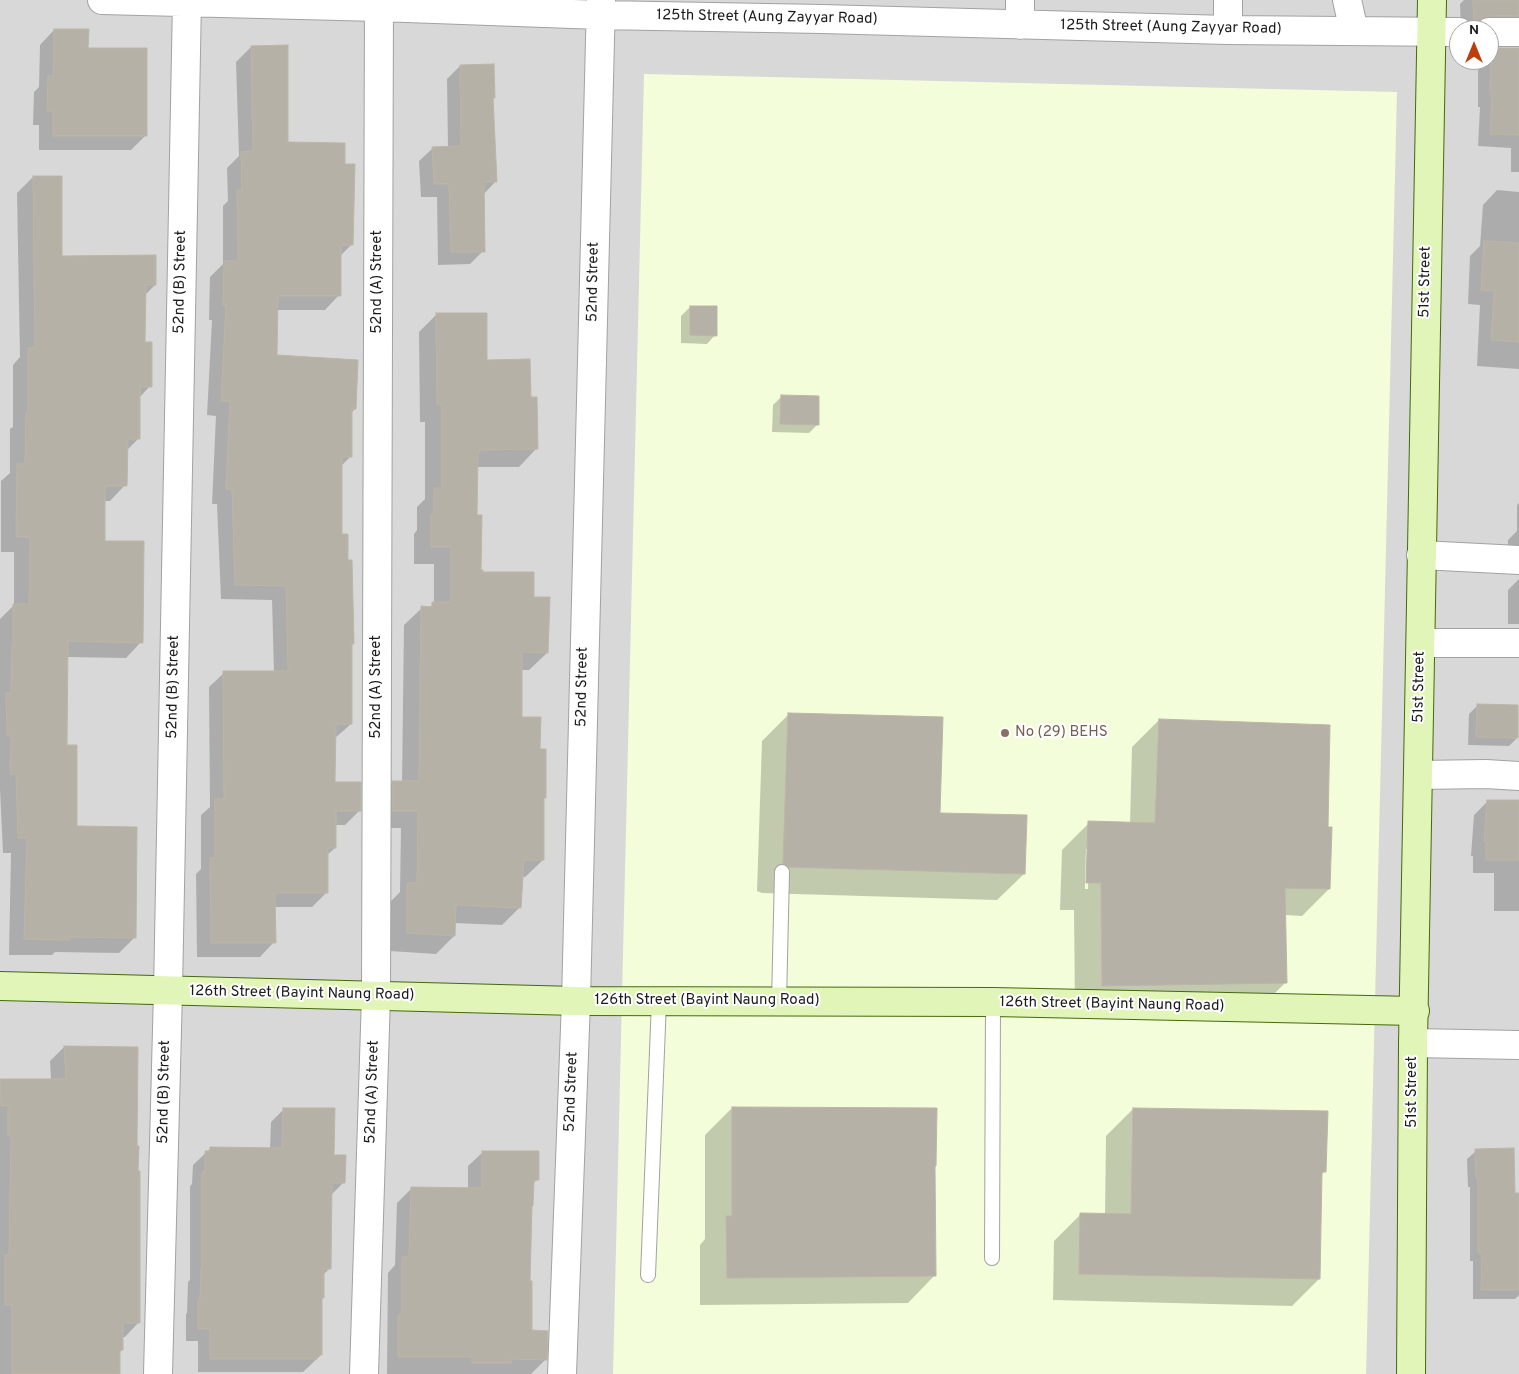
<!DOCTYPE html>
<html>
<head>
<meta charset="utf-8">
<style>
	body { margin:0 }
	#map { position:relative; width:1519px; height:1374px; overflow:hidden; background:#ecece1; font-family:Overpass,sans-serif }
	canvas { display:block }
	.north { position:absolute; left:1449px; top:20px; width:50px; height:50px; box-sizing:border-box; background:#fff; border:1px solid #a4a4a4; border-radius:50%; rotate:0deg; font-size:14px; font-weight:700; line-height:20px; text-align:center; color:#1b1b1b }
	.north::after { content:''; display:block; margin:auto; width:18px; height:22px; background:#bb3e0c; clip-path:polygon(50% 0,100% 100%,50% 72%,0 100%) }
</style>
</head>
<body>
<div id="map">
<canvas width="1519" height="1374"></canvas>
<div class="north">N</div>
</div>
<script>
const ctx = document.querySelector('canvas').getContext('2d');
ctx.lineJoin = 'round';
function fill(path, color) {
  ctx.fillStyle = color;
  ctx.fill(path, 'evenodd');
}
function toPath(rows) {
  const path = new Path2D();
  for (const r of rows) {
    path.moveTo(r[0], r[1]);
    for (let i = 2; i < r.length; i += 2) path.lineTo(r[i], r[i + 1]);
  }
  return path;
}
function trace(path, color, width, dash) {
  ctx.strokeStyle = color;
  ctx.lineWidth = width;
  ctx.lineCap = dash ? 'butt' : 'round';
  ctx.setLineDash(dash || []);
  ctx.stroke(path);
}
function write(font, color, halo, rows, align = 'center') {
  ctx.font = font + ' Overpass,sans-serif';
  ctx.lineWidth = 4;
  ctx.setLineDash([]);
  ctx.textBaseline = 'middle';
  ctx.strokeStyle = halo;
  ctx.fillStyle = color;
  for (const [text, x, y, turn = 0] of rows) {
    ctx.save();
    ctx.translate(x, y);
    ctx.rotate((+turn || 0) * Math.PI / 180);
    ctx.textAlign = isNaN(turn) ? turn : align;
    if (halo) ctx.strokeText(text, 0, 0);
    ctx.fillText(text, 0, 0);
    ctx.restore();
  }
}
fill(toPath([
	[0,0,1519,0,1519,1374,0,1374],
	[1459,30,1489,30,1489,60,1459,60]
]), '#d9d8d8');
fill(toPath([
	[644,74,1397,92,1366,1374,613,1374]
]), '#f3fdda');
fill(toPath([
	[1464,0,1519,0,1519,37,1505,29,1461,30,1460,4],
	[54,30,87,49,146,135,131,150,39,150,39,125,33,125,34,92,39,87,40,45],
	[251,47,286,143,343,166,352,244,339,257,339,295,325,310,277,310,275,356,355,409,351,413,351,456,341,466,341,535,351,645,351,724,335,738,334,783,360,810,345,825,335,825,335,848,326,856,327,892,312,907,274,907,274,942,260,957,197,957,196,874,201,869,201,815,210,807,209,687,224,673,274,672,272,600,221,599,217,504,212,504,216,416,207,415,212,320,209,320,210,277,223,264,223,206,228,201,227,168,239,156,236,62],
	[1492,49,1519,49,1519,172,1511,172,1511,148,1478,146,1480,107,1478,107,1478,62,1480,60,1489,60,1489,51],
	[460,66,494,98,492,99,496,181,483,195,483,251,470,264,438,265,437,197,421,197,419,161,433,148,448,147,447,79],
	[33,177,61,257,155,285,145,295,144,343,150,386,139,398,138,439,126,451,125,485,110,501,104,501,104,543,141,642,126,658,67,657,66,746,76,827,135,937,119,953,55,952,52,955,9,955,11,853,3,853,0,789,0,619,14,605,14,552,1,552,1,481,10,473,10,429,13,427,13,365,20,357,17,193],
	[1497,190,1519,192,1519,369,1477,366,1480,305,1468,304,1470,256,1480,246,1483,205],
	[690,307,715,335,707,344,681,343,681,316],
	[437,314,486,361,530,398,536,449,519,467,477,467,476,516,480,572,533,598,547,653,529,670,521,670,521,718,539,751,543,799,543,860,525,877,522,877,520,907,502,925,454,923,454,936,436,954,390,951,390,902,400,892,401,828,375,828,375,800,393,782,402,782,404,625,422,608,428,608,434,604,434,564,414,564,414,534,417,530,417,507,425,499,425,422,420,422,419,332],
	[782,396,818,424,809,433,772,432,773,405],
	[1519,503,1519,567,1508,559,1508,540,1517,531,1517,505],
	[1519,579,1519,624,1508,624,1508,590],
	[1478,705,1518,706,1518,737,1509,746,1468,745,1469,714],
	[789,714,939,814,1024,874,997,900,762,893,757,891,762,741],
	[1159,720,1326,829,1329,889,1302,916,1285,915,1286,982,1259,1009,1075,1012,1074,910,1060,910,1062,850,1089,823,1130,824,1132,747],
	[1086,849,1089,849,1088,889,1085,889],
	[1488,801,1519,845,1519,911,1494,911,1494,873,1473,873,1473,856,1471,856,1474,815],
	[64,1047,135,1147,139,1322,125,1337,122,1337,122,1350,119,1353,119,1374,0,1374,0,1081,51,1080,50,1061],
	[732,1108,933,1167,934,1276,908,1303,700,1305,700,1245,705,1239,705,1135],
	[284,1109,333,1156,344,1182,330,1196,329,1269,323,1275,323,1297,321,1299,321,1355,303,1372,198,1372,198,1341,186,1341,186,1314,187,1313,188,1282,190,1280,190,1186,192,1184,193,1165,211,1148,270,1149,271,1122],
	[1133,1109,1325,1171,1321,1175,1319,1279,1292,1306,1053,1300,1054,1241,1081,1214,1105,1215,1106,1136],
	[1476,1151,1514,1194,1519,1194,1519,1295,1515,1299,1473,1299,1473,1261,1470,1261,1470,1187,1468,1187,1467,1159],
	[483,1152,538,1179,532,1184,528,1282,530,1332,546,1359,531,1374,387,1374,388,1273,395,1265,397,1203,411,1189,468,1189,468,1166]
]), '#0003');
const building = toPath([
	[1473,0,1519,0,1519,16,1489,16,1481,19,1474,28,1473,0],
	[54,29,89,29,88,48,147,48,147,136,53,136,53,111,47,111,48,76,53,76,54,29],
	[288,45,288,142,345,143,345,164,355,164,353,245,341,245,341,296,278,296,277,355,358,360,356,409,352,409,352,457,342,457,342,534,348,534,348,560,352,560,354,644,352,644,352,724,336,724,335,782,361,782,361,811,336,811,336,848,328,848,328,893,275,893,276,943,211,943,210,858,215,858,215,799,224,799,223,671,288,671,286,586,235,585,232,490,226,489,230,401,221,401,226,305,223,305,224,261,238,261,237,190,242,190,241,152,253,151,251,46,288,45],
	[1491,48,1519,48,1519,135,1490,134,1492,94,1490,94,1491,48],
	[494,64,495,98,493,98,497,182,484,182,485,252,451,252,449,184,434,184,432,147,461,146,460,65,494,64],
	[33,176,62,176,62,256,156,255,156,285,146,285,145,342,152,342,152,387,140,387,140,439,128,439,127,486,105,486,105,541,144,541,143,643,68,641,67,745,77,745,77,826,137,827,136,938,69,937,69,940,24,939,27,838,18,838,16,774,10,774,11,736,7,736,6,693,11,693,12,645,13,645,13,604,29,604,30,537,16,537,17,464,25,464,26,412,28,412,28,348,35,348,33,176],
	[1484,241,1519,243,1519,342,1491,340,1494,291,1481,290,1484,241],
	[690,306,717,306,717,336,690,335,690,306],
	[436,313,487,313,487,360,530,359,531,397,537,397,538,449,480,450,480,452,478,452,477,515,482,515,481,570,483,570,483,572,534,572,534,597,550,597,548,653,522,652,522,717,541,717,540,749,546,749,546,798,544,798,544,860,524,860,521,908,456,905,455,936,407,933,407,883,417,883,418,811,392,811,392,781,419,781,421,606,432,607,432,602,451,602,451,547,431,547,431,515,434,515,434,488,442,488,442,405,437,405,436,313],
	[781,395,819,396,819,425,780,424,781,395],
	[1477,704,1518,705,1518,738,1476,737,1477,704],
	[788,713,943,717,940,813,1027,815,1025,874,789,867,783,864,788,713],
	[1159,719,1330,725,1328,827,1332,827,1330,889,1285,888,1287,983,1102,986,1101,883,1086,883,1088,821,1155,823,1159,719],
	[1487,800,1519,800,1519,860,1486,860,1486,842,1484,842,1487,800],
	[64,1046,138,1047,137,1146,139,1146,138,1171,140,1171,140,1323,123,1323,123,1350,120,1350,120,1374,12,1374,12,1305,5,1305,5,1255,9,1255,11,1136,8,1136,8,1106,1,1106,0,1079,66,1079,64,1046],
	[732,1107,937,1108,936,1166,935,1166,936,1276,727,1278,726,1216,732,1216,732,1107],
	[283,1108,335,1108,334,1155,346,1155,345,1183,332,1183,331,1269,324,1269,324,1298,322,1298,322,1355,317,1355,317,1359,210,1359,210,1329,198,1329,198,1300,200,1300,201,1268,202,1268,202,1172,205,1172,205,1151,210,1151,210,1147,282,1148,283,1108],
	[1133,1108,1328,1111,1326,1172,1322,1172,1320,1279,1079,1274,1080,1213,1131,1214,1133,1108],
	[1514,1148,1515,1193,1519,1193,1519,1290,1481,1290,1482,1253,1478,1253,1478,1178,1476,1178,1475,1149,1514,1148],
	[482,1151,539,1151,539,1180,534,1180,533,1206,532,1206,530,1281,532,1281,532,1330,548,1331,547,1360,511,1359,511,1363,472,1363,472,1357,398,1357,398,1315,402,1315,402,1257,409,1257,411,1187,482,1188,482,1151]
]);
fill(building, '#b5b1a7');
trace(building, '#bdb6a5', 1);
const lane = toPath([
	[779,1002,782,872],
	[992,1258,993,1002],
	[648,1275,659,1001]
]);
const street = toPath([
	[102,0,379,7,600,15,822,19,1228,30,1459,32],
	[1347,0,1354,31],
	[1020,25,1020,0],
	[1228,30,1228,0],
	[1489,32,1519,32],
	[1421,555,1519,560],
	[1421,643,1519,643],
	[1418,775,1486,774,1519,776],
	[1413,1043,1519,1045],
	[158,1374,168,991,187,0],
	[364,1374,376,996,379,0],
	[562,1374,576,1001,601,0]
]);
const secondary = toPath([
	[0,986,576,1001,993,1002,1415,1011],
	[1411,1374,1413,1043,1432,0]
]);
trace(lane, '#a2a2a2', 16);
trace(street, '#a2a2a2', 30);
trace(secondary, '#446a0b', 30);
trace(lane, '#fff', 14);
trace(street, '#fff', 28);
trace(secondary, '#e0f5b7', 28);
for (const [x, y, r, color] of [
	[1005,733,5,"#8d6e63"]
]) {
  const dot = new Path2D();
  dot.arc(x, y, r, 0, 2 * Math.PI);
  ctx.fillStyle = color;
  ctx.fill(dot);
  trace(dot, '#fff', 2);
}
write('15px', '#1b1b1b', '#fff', [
	["125th Street (Aung Zayyar Road)",767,18,1],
	["125th Street (Aung Zayyar Road)",1171,28,1],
	["52nd (B) Street",181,282,-89],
	["52nd (A) Street",378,282,-90],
	["52nd Street",594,282,-89],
	["51st Street",1426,282,-89],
	["52nd (B) Street",174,687,-89],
	["52nd (A) Street",377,687,-90],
	["52nd Street",583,687,-89],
	["51st Street",1420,687,-89],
	["126th Street (Bayint Naung Road)",302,994,1],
	["126th Street (Bayint Naung Road)",707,1001],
	["126th Street (Bayint Naung Road)",1112,1005,1],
	["52nd (B) Street",165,1092,-89],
	["52nd (A) Street",373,1092,-88],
	["52nd Street",572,1092,-88],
	["51st Street",1413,1092,-90]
]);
write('15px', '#785e54', '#fff', [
	["No (29) BEHS",1015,733]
], 'left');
</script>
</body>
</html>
